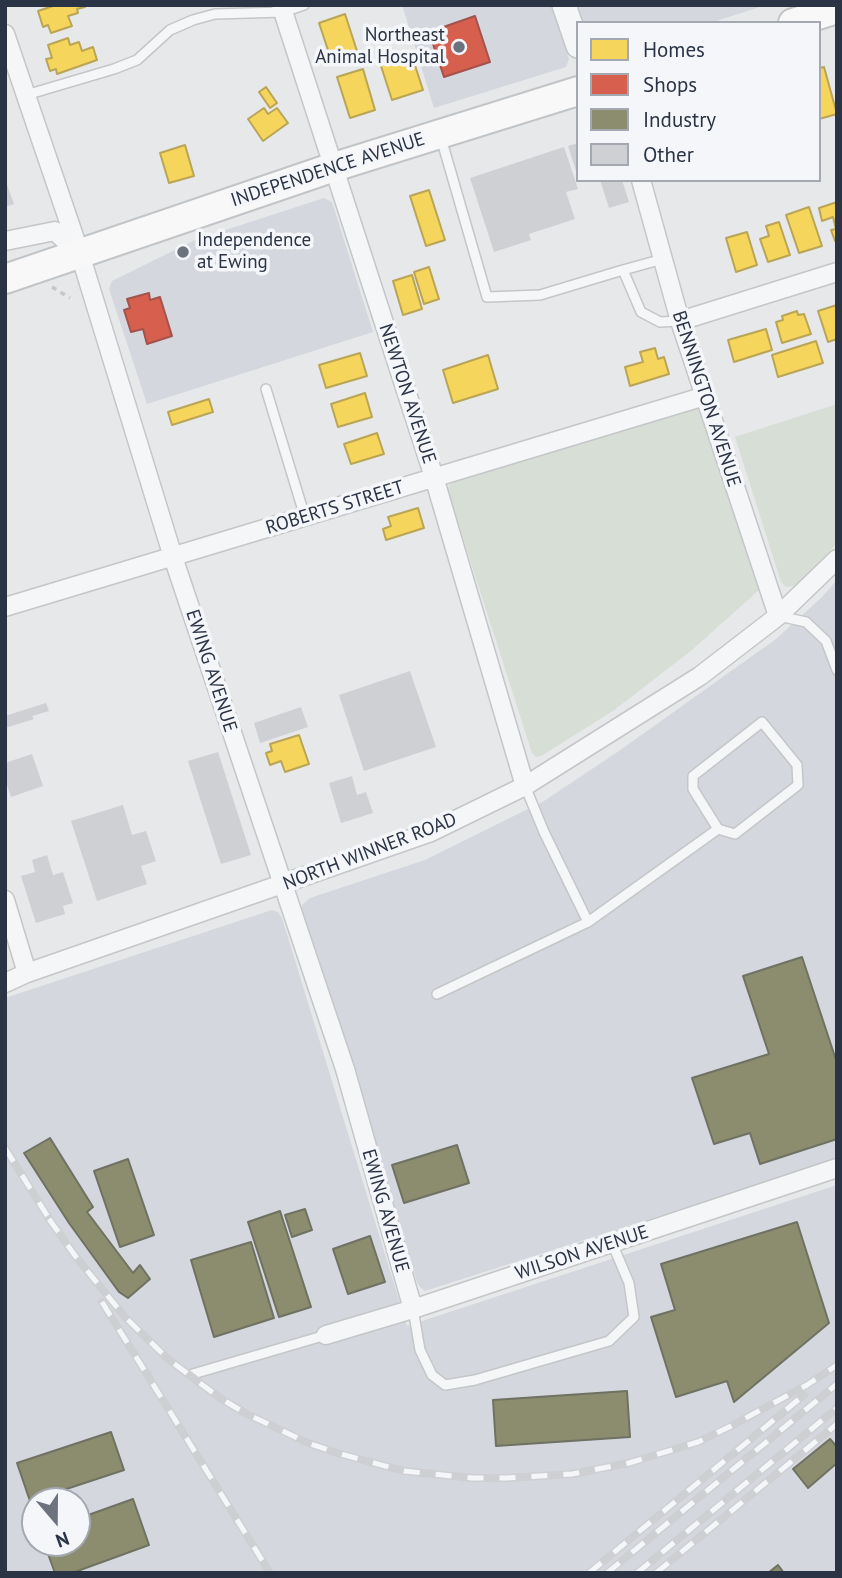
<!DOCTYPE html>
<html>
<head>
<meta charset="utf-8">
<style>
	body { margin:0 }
	#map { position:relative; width:842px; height:1578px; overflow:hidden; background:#e6e8ea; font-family:"PT Sans",sans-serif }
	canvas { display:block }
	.frame { position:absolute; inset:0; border:7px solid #2b3445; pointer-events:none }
	.legend { position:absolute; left:576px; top:21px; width:245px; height:161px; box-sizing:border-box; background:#f4f6f9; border:2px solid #a4a8b1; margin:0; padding:9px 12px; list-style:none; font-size:21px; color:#2b3445 }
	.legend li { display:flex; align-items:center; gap:14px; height:35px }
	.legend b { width:35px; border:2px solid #a4a8b1 }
	.north { position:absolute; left:21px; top:1487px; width:70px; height:70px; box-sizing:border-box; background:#f4f6f9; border:2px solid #a4a8b1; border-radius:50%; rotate:160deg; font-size:19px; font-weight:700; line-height:28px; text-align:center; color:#2b3445 }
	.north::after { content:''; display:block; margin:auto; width:24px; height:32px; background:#6c737f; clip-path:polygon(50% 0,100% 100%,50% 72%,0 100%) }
</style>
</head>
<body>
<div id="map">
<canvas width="842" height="1578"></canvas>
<div class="frame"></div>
<ul class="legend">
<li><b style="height:19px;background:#f6d55c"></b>Homes</li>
<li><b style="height:19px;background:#d6604d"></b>Shops</li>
<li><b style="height:19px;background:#8c8c6e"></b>Industry</li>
<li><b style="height:19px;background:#ced0d3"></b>Other</li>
</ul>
<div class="north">N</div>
</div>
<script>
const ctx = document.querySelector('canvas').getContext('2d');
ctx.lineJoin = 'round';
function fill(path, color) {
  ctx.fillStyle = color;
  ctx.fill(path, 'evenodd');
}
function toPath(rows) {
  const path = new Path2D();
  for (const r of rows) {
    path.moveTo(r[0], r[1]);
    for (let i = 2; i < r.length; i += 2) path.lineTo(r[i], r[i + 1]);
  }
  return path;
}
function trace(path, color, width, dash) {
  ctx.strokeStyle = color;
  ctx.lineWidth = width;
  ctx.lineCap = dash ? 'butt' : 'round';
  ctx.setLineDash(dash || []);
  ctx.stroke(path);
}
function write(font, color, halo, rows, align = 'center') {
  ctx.font = font + ' "PT Sans",sans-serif';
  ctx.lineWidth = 7;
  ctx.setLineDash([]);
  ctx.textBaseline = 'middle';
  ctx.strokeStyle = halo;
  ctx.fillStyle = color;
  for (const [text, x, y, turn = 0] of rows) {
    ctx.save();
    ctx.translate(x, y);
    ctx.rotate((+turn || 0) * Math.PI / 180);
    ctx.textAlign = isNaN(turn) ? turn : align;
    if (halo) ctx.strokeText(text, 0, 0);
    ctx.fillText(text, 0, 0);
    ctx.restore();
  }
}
fill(toPath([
	[402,5,552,5,569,59,566,67,434,108],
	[577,5,766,5,710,23,583,23],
	[324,198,332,202,373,332,147,404,109,289,112,281,195,240],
	[837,580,837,1159,425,1291,420,1287,417,1282,302,912,302,905,310,898,425,860,544,801,619,751,776,639,821,598],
	[272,910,278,912,282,918,407,1326,837,1185,837,1573,5,1573,5,998],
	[35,1501,77,1501,77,1543,35,1543]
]), '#d4d7dd');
fill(toPath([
	[837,404,837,543,800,585,786,587,781,582,735,437],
	[694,408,700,408,704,411,759,590,692,650,613,711,541,756,536,757,532,753,448,491,449,485,454,482]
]), '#d6ded6');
const homes = toPath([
	[56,5,84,5,85,7,77,9,78,13,68,16,72,26,51,33,48,25,43,27,38,11,56,5],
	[345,14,358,54,332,62,319,23,345,14],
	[68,38,70,45,79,42,82,51,93,47,97,60,57,74,56,69,50,71,46,59,52,58,48,45,68,38],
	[411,53,423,90,392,100,380,63,411,53],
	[824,67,837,114,819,119,819,68,824,67],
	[363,69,375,110,350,118,337,77,363,69],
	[266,87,277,103,270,108,259,92,266,87],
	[264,108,268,114,277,108,288,123,263,141,248,119,264,108],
	[185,145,194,176,169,183,160,153,185,145],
	[429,190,445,240,426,246,410,196,429,190],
	[837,202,837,241,835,241,831,230,836,229,833,217,822,221,819,208,837,202],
	[809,207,822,246,799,253,786,215,809,207],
	[779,222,790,255,768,262,760,239,769,236,766,226,779,222],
	[747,232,757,265,736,272,726,238,747,232],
	[429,267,439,299,424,304,414,272,429,267],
	[412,275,422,309,403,315,393,281,412,275],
	[837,305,837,339,828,342,818,311,837,305],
	[797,311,798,315,804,314,811,334,782,343,776,322,783,320,782,316,797,311],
	[766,329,772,350,734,362,728,340,766,329],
	[816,341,823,363,778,377,772,355,816,341],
	[655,348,658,359,664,357,669,374,630,386,625,367,643,362,640,352,655,348],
	[360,353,367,376,326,388,319,365,360,353],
	[488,355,498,389,453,403,443,370,488,355],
	[365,393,372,417,338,427,331,404,365,393],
	[209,399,213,412,172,425,168,412,209,399],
	[377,433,384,454,351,464,344,444,377,433],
	[418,508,424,528,386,540,383,529,391,526,388,517,418,508],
	[299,735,309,764,285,772,281,761,270,765,266,753,272,751,270,744,299,735]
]);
fill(homes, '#f6d55c');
trace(homes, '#b9a555', 2);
const shops = toPath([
	[475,16,490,62,444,77,429,32,475,16],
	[149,293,150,300,160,297,172,336,147,344,143,329,131,332,124,310,130,308,127,299,149,293]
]);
fill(shops, '#d6604d');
trace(shops, '#a3534b', 2);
const industry = toPath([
	[802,957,837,1063,837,1139,760,1164,750,1133,714,1144,692,1078,769,1054,743,976,802,957],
	[50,1138,93,1207,87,1212,133,1273,140,1265,150,1279,128,1298,119,1292,69,1223,24,1153,50,1138],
	[457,1145,469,1183,404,1203,392,1165,457,1145],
	[128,1159,154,1235,120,1247,94,1171,128,1159],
	[305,1209,312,1230,292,1237,285,1215,305,1209],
	[280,1211,311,1307,279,1317,248,1222,280,1211],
	[797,1222,829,1323,734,1402,727,1381,676,1397,651,1317,675,1310,661,1264,797,1222],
	[370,1236,385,1282,348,1294,333,1249,370,1236],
	[251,1242,274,1318,214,1337,191,1260,251,1242],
	[627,1391,630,1437,496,1446,493,1400,627,1391],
	[111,1432,124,1470,30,1501,17,1463,111,1432],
	[830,1439,837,1447,837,1463,808,1488,793,1469,830,1439],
	[133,1499,149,1545,72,1573,55,1573,44,1543,77,1543,77,1519,133,1499],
	[778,1565,784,1573,768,1573,778,1565]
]);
fill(industry, '#8c8c6e');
trace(industry, '#6f7262', 2);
fill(toPath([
	[578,143,578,174,577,174,568,146],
	[564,147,578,189,566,192,575,219,529,234,531,240,494,252,470,178],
	[5,179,14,204,5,207],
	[600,180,622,180,629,202,609,208],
	[410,671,436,747,364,771,339,695],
	[46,703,49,711,32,716,34,719,5,728,5,716],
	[301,707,308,727,260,743,254,723],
	[218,752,251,855,221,864,188,761],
	[32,754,43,786,11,797,5,779,5,763],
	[352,776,357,795,366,792,373,813,341,823,329,783],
	[123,805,132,835,146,831,156,861,141,866,147,884,97,901,71,821],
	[47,855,53,875,63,872,73,903,63,906,65,914,36,923,21,876,35,872,32,860]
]), '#ced0d3');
const service = toPath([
	[26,95,114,69,137,60,170,30,193,20,215,14,283,12,304,5],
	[441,138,487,297,540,295,623,270],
	[663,259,623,270,641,312,660,322,680,321],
	[266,389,305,517],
	[779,616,806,622,826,641,837,670],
	[588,922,718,829,735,834,798,785,797,765,762,722,693,776,693,789,718,829],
	[437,994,588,922,544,832,525,786],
	[413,1309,420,1350,432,1375,445,1385,475,1380,609,1341,634,1317,629,1283,612,1243],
	[193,1374,326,1335]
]);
const minor = toPath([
	[281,5,434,477,525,786],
	[5,34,80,254,173,557,345,1069,413,1309],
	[641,180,680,321,778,616],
	[5,241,55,231,77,252],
	[680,321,837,272],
	[5,607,705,396],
	[5,900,27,973],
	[5,983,27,973,431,832,525,786,700,676,778,616,837,559],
	[326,1335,413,1309,837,1168]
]);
const tertiary = toPath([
	[564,5,578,46]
]);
const primary = toPath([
	[793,23,837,9],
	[5,279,334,167,578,91]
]);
trace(service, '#c4c6c8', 12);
trace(minor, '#c4c6c8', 21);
trace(tertiary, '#c4c6c8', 26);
trace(primary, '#c2c5c8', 32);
trace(toPath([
	[52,287,70,298]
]), '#c5c6ca', 3.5, [5, 5]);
trace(service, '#f5f6f7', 9);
trace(minor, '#f5f6f7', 18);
trace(tertiary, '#f5f6f7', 23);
trace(primary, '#f8f8f8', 28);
const rail = toPath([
	[5,1148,53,1225],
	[49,1219,76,1257,125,1317,168,1359,220,1398,245,1413,308,1443,337,1453,404,1471,472,1478,506,1478,572,1474,629,1463,698,1442,731,1426,807,1385,837,1365],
	[102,1302,270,1573],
	[589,1573,804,1395],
	[607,1573,837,1384],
	[637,1573,837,1408],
	[656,1573,837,1424]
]);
trace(rail, '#cecfd2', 8);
trace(rail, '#f4f6f9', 5, [16]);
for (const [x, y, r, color] of [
	[459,47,7,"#6c737f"],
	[183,252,7,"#6c737f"]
]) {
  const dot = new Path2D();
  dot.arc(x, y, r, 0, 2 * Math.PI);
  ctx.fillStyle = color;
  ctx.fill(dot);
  trace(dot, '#f4f6f9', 2.5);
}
write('19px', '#2b3445', '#f4f6f9', [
	["Northeast",445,36],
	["Animal Hospital",445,58],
	["Independence",197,241,"left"],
	["at Ewing",197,263,"left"]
], 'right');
write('19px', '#2b3445', '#f4f6f9', [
	["INDEPENDENCE AVENUE",328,170,-18],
	["NEWTON AVENUE",407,394,72],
	["BENNINGTON AVENUE",706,399,72],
	["ROBERTS STREET",335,508,-17],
	["EWING AVENUE",211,671,72],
	["NORTH WINNER ROAD",370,852,-21],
	["EWING AVENUE",385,1211,74],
	["WILSON AVENUE",582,1253,-18]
]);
</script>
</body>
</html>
